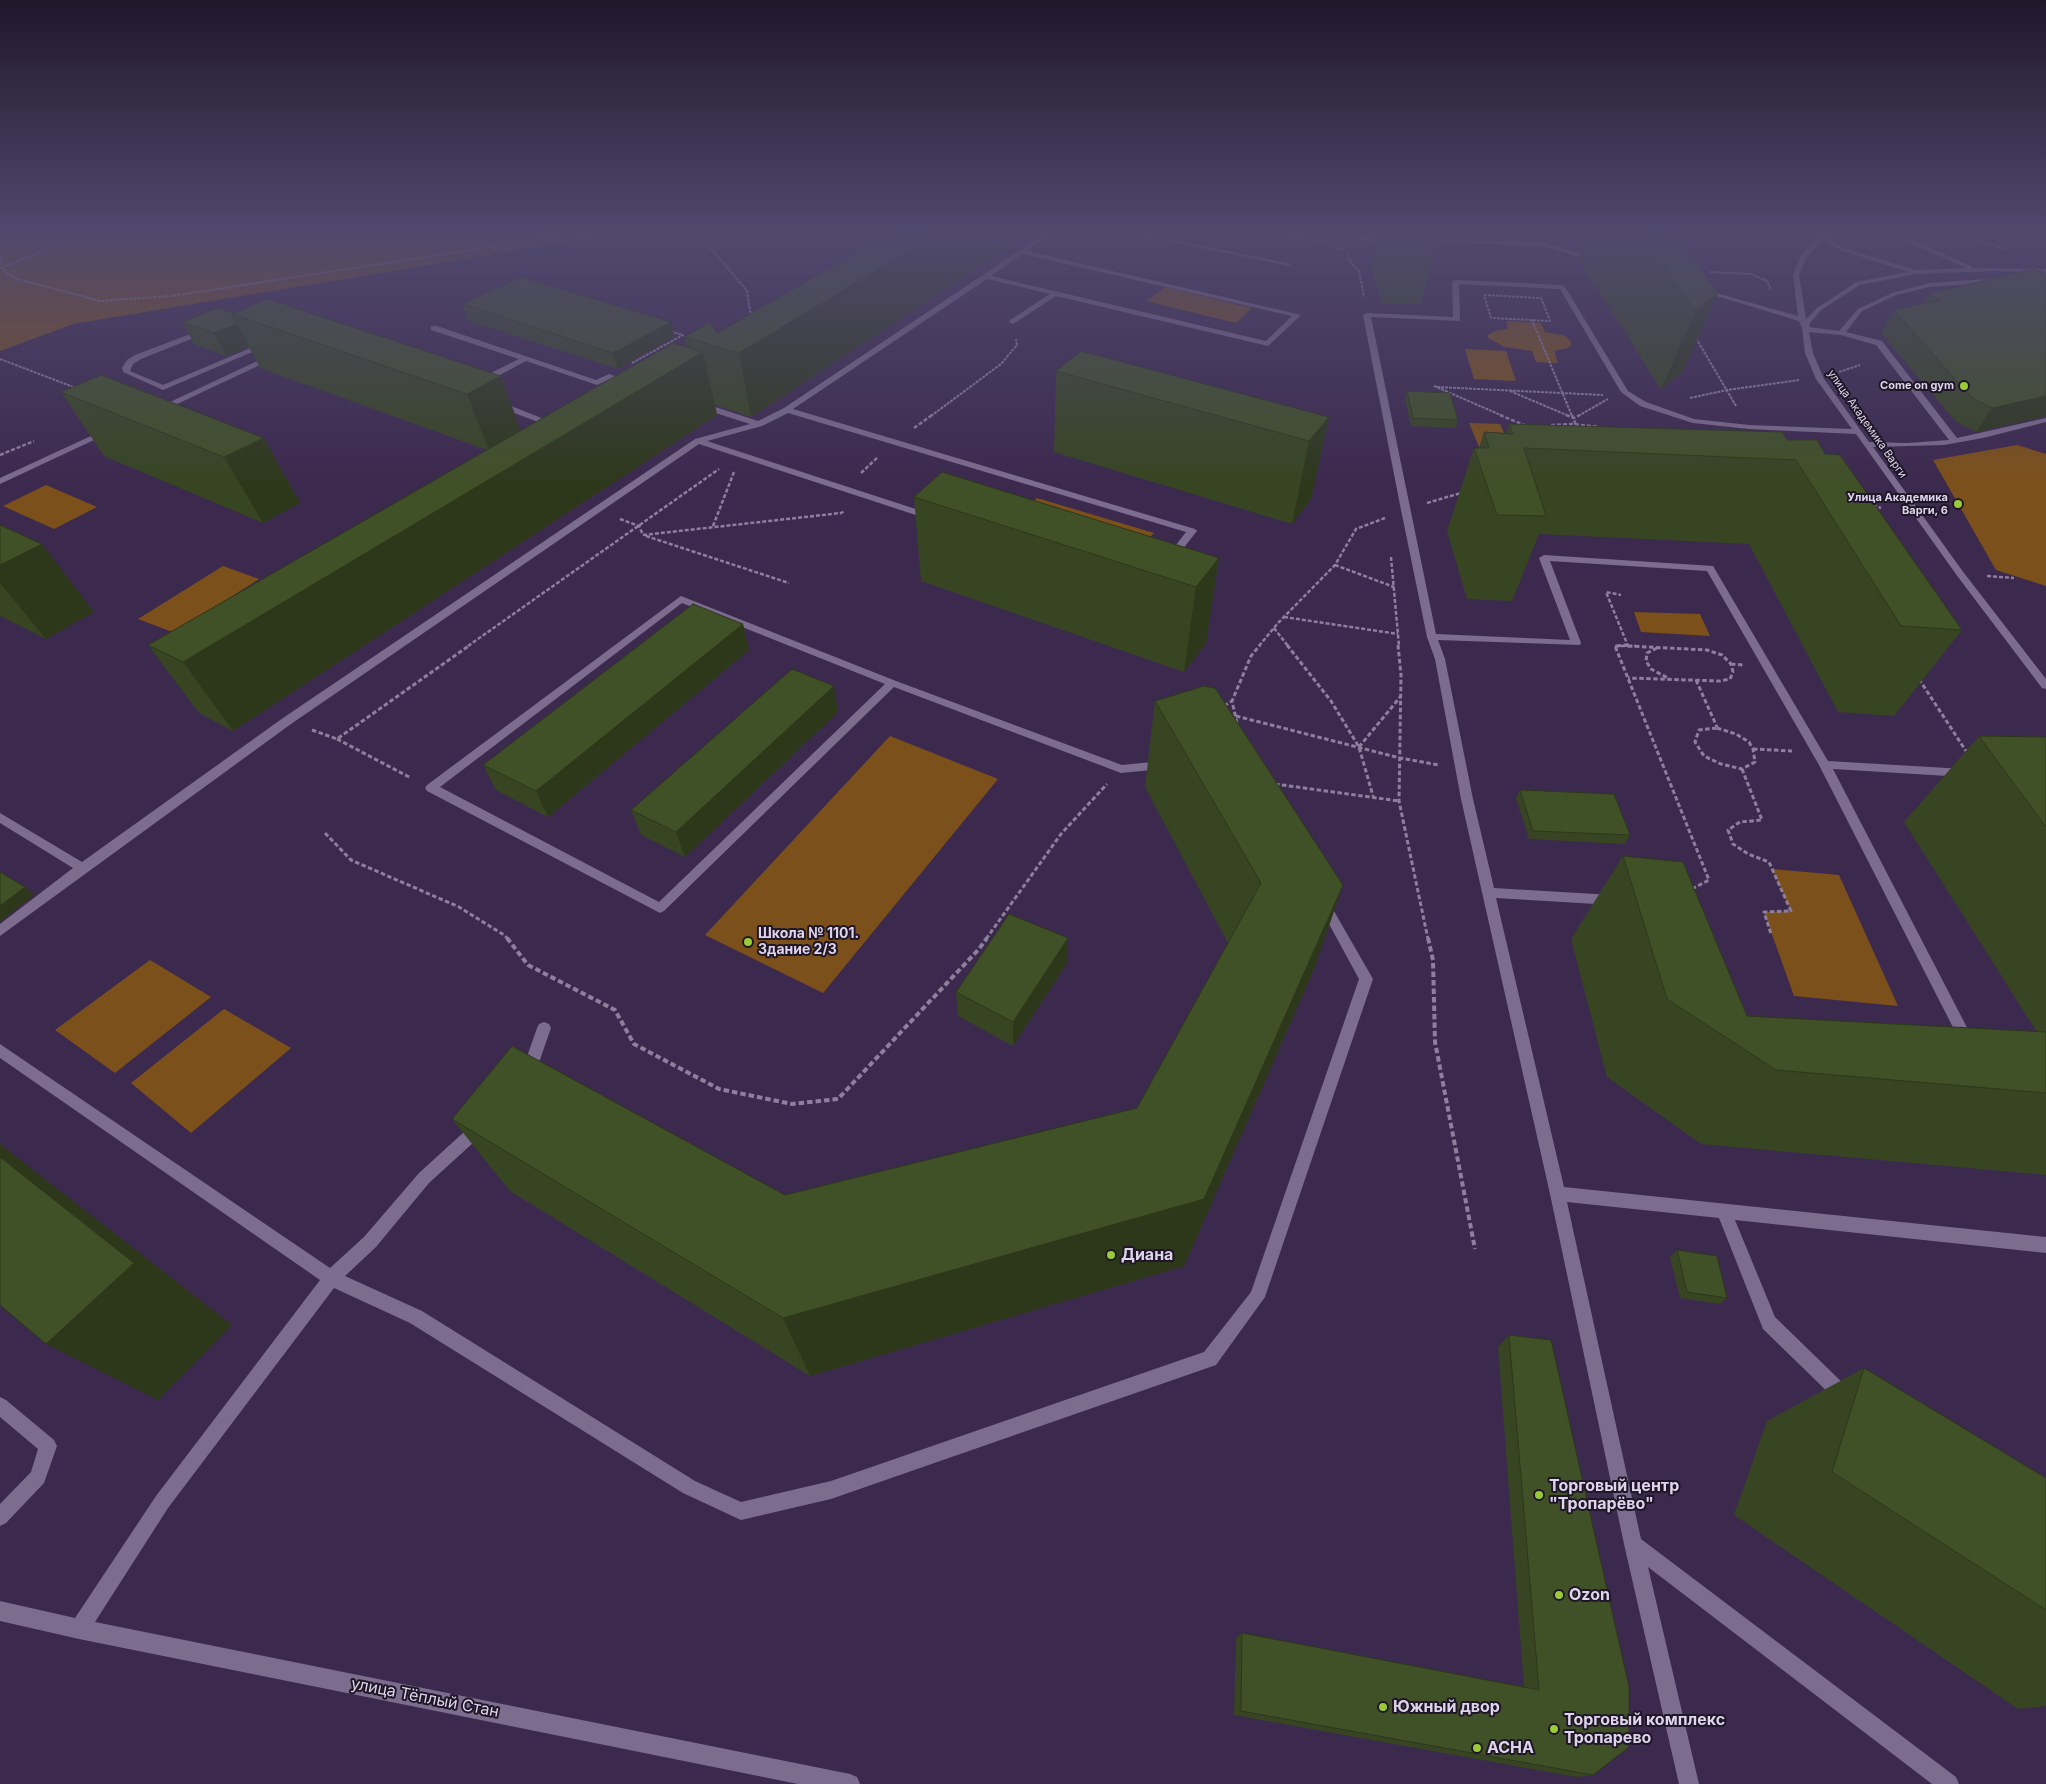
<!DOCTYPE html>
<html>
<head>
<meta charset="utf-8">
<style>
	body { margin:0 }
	canvas { display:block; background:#3c294e }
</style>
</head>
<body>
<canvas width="2046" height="1784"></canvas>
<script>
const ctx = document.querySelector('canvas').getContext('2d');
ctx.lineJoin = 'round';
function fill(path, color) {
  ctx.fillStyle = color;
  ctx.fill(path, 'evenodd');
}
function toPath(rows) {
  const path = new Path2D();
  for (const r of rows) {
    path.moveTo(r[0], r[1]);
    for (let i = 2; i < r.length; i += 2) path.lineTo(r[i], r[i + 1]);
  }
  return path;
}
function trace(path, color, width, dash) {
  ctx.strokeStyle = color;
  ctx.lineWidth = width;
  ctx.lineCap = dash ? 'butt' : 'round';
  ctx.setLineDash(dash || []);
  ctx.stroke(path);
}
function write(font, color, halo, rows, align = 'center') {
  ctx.font = font + ' Inter,sans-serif';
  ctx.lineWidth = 4;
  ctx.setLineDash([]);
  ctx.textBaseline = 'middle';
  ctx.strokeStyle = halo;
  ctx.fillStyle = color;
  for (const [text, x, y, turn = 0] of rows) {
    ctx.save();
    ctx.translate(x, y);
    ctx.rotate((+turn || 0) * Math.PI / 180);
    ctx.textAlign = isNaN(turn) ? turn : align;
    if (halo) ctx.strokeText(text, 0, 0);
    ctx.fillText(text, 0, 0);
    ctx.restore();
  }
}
fill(toPath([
	[0,234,615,234,73,324,0,351],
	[1165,287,1252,308,1236,323,1146,301],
	[1506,321,1541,323,1545,332,1566,336,1572,344,1568,348,1554,351,1558,363,1536,362,1532,351,1505,347,1488,338,1488,335,1495,331,1508,329],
	[1465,349,1506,351,1516,381,1474,379],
	[1469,423,1500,424,1512,450,1480,449],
	[2017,445,2046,454,2046,586,1996,570,1933,460],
	[46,485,97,507,54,529,3,506],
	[1037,498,1154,533,1137,550,1019,514],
	[223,566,259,579,175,633,138,619],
	[1634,612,1700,614,1710,636,1641,632],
	[890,736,998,779,823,993,705,935],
	[1772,869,1839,875,1898,1006,1794,996,1764,912,1791,911],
	[150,960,211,997,115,1073,55,1030],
	[224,1009,291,1048,191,1133,131,1083]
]), '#7c501a');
trace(toPath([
	[702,234,709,246,747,291,750,311,753,316],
	[1279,234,1320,241,1344,250],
	[1968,234,1973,238,2009,250],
	[1321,241,1340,238],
	[1348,253,1349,260,1359,271,1364,297],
	[0,256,2,257,1,268,14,278,100,301,172,296,543,239,594,234],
	[1,268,33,255,73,234],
	[1710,272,1751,274,1767,281,1771,290],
	[1484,295,1541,298,1550,321,1491,318,1484,295],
	[1532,320,1572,416],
	[1696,338,1736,406],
	[0,359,76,388],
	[632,363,683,335,669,331],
	[1839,372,1860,365],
	[1434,386,1503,416],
	[1437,387,1603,395],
	[1510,391,1569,416],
	[1690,398,1727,390,1799,380],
	[931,416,1001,364,1017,345,1016,339],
	[1578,416,1608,399]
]), '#8e7f9d', 2, [3, 1]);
trace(toPath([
	[1500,415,1524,425],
	[1566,415,1574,418,1580,415],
	[1572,415,1578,430],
	[1551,425,1572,424,1599,427],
	[914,428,932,415],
	[0,455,34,441],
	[861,473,878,457],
	[1427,503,1461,493],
	[1873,505,1881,508],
	[620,519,639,526,643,535],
	[713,526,734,472],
	[643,535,841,513,845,511],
	[646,536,789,583],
	[1391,557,1399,646],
	[1335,565,1394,587],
	[1987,576,2014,578],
	[1284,617,1398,634],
	[1274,628,1288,646],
	[468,646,719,469],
	[1259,646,1278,623,1335,565,1356,529,1385,518],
	[1615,646,1628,646,1606,592,1621,595],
	[1628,646,1636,646]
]), '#8e7f9d', 2.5, [4, 2]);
trace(toPath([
	[1287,645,1331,701,1359,747,1373,796],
	[1398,645,1401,675,1399,801,1428,939],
	[1628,645,1615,646,1709,880,1690,890],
	[1628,646,1707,650,1722,655,1731,664,1733,672,1730,679,1720,681,1628,678],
	[1657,648,1647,653,1646,661,1651,669,1668,678],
	[1731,664,1743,665],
	[1919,679,1966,751],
	[1696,680,1717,727],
	[1224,706,1232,701],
	[1236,716,1400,758,1439,765],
	[1237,723,1232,701,1251,656,1260,645],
	[1717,728,1736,734,1749,742,1753,749,1755,762,1742,769,1721,764,1704,756,1695,742,1699,730,1717,728],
	[312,730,337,739,470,645],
	[337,739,411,778],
	[1359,747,1401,696],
	[1753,749,1792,751],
	[1742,769,1762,820,1740,822,1728,830,1733,844,1748,854,1769,862,1791,911,1764,912,1771,934],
	[1275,784,1399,801],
	[325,833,351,860,459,907,504,935,508,939],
	[986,939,1061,834,1107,784]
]), '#8e7f9d', 3, [4.5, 2.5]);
trace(toPath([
	[507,938,528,965,615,1010,634,1044,719,1089,792,1104,838,1099,979,949,987,938],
	[1428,938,1433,960,1435,1042,1475,1249]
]), '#8e7f9d', 4, [5.5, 3]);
fill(toPath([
	[1044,234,1051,234,1027,251,1301,315,1268,346,1056,296,1013,324,1009,322,1010,320,1050,294,987,279,793,409,1195,529,1197,531,1174,560,1171,561,1166,558,1186,532,788,413,762,426,707,441,934,515,934,519,928,519,699,444,291,724,0,936,0,924,73,868,0,823,0,813,82,862,283,718,695,439,750,424,697,407,697,403,703,403,758,421,784,408,1044,234],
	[1023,254,1292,316,1266,341,991,276,1023,254],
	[1134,234,1145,234,1292,264,1289,266,1134,234],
	[1821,234,1830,234,1835,243,1847,249,1916,270,1966,268,1891,234,1899,234,1971,266,1972,268,2046,269,2046,273,1994,271,1916,274,1860,285,1821,310,1810,323,1809,327,1839,331,1858,309,1892,293,1929,283,2001,278,2004,280,2001,282,1929,287,1896,295,1862,311,1846,332,1882,341,1957,438,2046,418,2046,422,1983,438,1944,445,1873,447,1964,573,2046,679,2046,689,2042,688,1958,577,1856,434,1749,429,1693,423,1640,406,1621,392,1560,289,1459,284,1460,321,1371,317,1436,634,1570,640,1539,558,1544,555,1713,566,1828,761,1964,769,1970,773,1964,777,1833,769,1974,1041,1972,1045,1967,1047,1962,1045,1819,765,1707,571,1550,561,1581,643,1580,645,1438,640,1445,659,1473,799,1494,888,1612,895,1616,897,1618,900,1616,903,1612,905,1496,898,1564,1187,2046,1237,2046,1253,1735,1220,1775,1317,1850,1390,1853,1396,1850,1402,1844,1405,1838,1402,1763,1329,1719,1218,1567,1202,1641,1539,1956,1777,1959,1784,1932,1784,1648,1567,1699,1784,1679,1784,1624,1544,1550,1194,1461,799,1435,659,1427,637,1401,510,1363,315,1367,313,1453,317,1452,282,1455,280,1562,285,1565,287,1628,391,1646,402,1694,419,1749,425,1852,429,1816,379,1805,353,1802,328,1799,321,1700,291,1705,290,1798,316,1793,275,1800,257,1821,234],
	[1824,238,1831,245,1843,251,1908,272,1856,282,1817,308,1806,319,1799,275,1806,258,1824,238],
	[1809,332,1841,335,1876,345,1949,440,1908,443,1869,442,1824,379,1813,353,1809,332],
	[1359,237,1392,238,1395,240,1392,242,1357,240,1357,238,1359,237],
	[1422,239,1543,242,1598,259,1595,261,1543,246,1420,242,1419,241,1422,239],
	[251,311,270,312,301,322,306,329,163,390,123,372,122,368,127,360,135,355,251,311],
	[254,314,267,315,295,326,298,328,163,385,130,371,133,364,141,359,254,314],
	[431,326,437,326,596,380,609,374,632,382,628,384,610,379,597,385,526,361,483,384,477,384,477,380,519,359,431,330,431,326],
	[270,355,277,357,160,412,153,410,270,355],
	[495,402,501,402,559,425,552,427,495,406,495,402],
	[104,430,111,432,0,484,0,478,104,430],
	[681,596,896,681,1122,765,1162,761,1168,765,1162,769,1121,773,894,687,664,911,660,913,427,791,425,788,427,785,681,596],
	[682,603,885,684,659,902,440,787,682,603],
	[1323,897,1327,899,1373,979,1265,1297,1216,1365,831,1499,741,1520,683,1493,410,1323,334,1288,168,1508,95,1622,850,1774,857,1777,860,1784,798,1784,79,1639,0,1621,0,1601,75,1618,156,1496,320,1280,0,1058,0,1044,330,1268,364,1237,419,1173,475,1122,480,1120,485,1122,487,1127,485,1132,429,1183,376,1247,345,1276,422,1311,695,1481,741,1502,831,1481,1204,1352,1251,1292,1359,979,1317,902,1319,899,1323,897],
	[544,1022,549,1024,551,1028,535,1074,533,1078,528,1080,523,1078,521,1074,537,1028,539,1024,544,1022],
	[0,1397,6,1400,54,1440,57,1446,44,1483,6,1523,0,1526,0,1504,31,1472,38,1449,0,1417,0,1397]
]), '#7c6c8d');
fill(toPath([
	[889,234,1016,234,1016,243,751,417,715,405,717,415,233,731,199,713,148,645,487,450,260,368,249,347,226,356,195,345,182,322,234,313,501,376,521,431,686,347,684,337,717,333],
	[1378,234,1439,234,1421,304,1382,304,1371,267],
	[1587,234,1675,234,1718,293,1683,371,1661,389,1578,259],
	[2046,274,2046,417,2046,416,1976,432,1955,421,1881,333,1894,310,1922,304,1928,294],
	[462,304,671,322,674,337,618,369,467,320],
	[1056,371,1329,417,1311,499,1292,524,1054,452],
	[1407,391,1458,420,1456,428,1411,426,1405,399],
	[61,392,264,438,300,503,263,523,104,456],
	[1509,424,1787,440,1825,454,1962,630,1894,716,1838,712,1749,544,1539,534,1512,601,1467,599,1447,531,1474,448,1479,448,1484,432,1506,433],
	[914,497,1219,558,1206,643,1184,672,921,581],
	[0,525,94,612,46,639,0,616],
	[743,624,749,650,548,817,496,790,483,765],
	[1155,701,1315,967,1184,1266,810,1376,510,1191,452,1119,785,1195,1137,1108,1228,943,1145,787],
	[838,712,685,857,641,835,631,810],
	[1979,736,2046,737,2046,1175,1701,1144,1607,1077,1571,939,1623,856,1747,1016,2037,1032,1904,822],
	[1520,790,1630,835,1625,844,1529,839,1516,798],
	[1067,963,1013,1046,958,1016,956,992],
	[1677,1250,1727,1298,1719,1304,1680,1298,1670,1257],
	[1509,1335,1593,1775,1576,1777,1234,1715,1236,1638,1242,1633,1524,1687,1498,1347],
	[1864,1368,2046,1478,2046,1706,2018,1709,1734,1515,1767,1421]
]), '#374522');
fill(toPath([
	[937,234,1016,234,1016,243,751,417,739,353],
	[1718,293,1683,371,1661,389,1696,311],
	[671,322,674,337,618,369,613,353],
	[237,324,249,347,226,356,214,333],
	[703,352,717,415,233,731,183,662],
	[501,376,521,432,489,451,467,394],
	[2046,396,2046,416,1976,432,1992,408],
	[1329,417,1311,499,1292,524,1309,441],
	[264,438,300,503,263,523,224,457],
	[42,544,94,612,46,639,0,583,0,565],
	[1219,558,1206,643,1184,672,1196,587],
	[743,624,749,650,548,817,536,791],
	[834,686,838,712,685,857,676,832],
	[1343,885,1315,967,1184,1266,810,1376,783,1318,1204,1199],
	[25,887,34,895,0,922,0,906],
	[1068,938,1067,963,1013,1046,1013,1022],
	[0,1144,232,1325,158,1400,46,1344,0,1157]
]), '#2d381b');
const building = toPath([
	[889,234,937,234,739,353,684,337,710,322,717,333,889,234],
	[1638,234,1675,234,1718,293,1696,311,1638,234],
	[2033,269,2046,274,2046,396,1992,408,1971,397,1894,310,1941,300,1928,294,2033,269],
	[521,277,671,322,613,353,462,304,521,277],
	[268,299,501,376,467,394,232,314,268,299],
	[218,308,234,313,232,314,237,324,214,333,182,322,218,308],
	[673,343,703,352,183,662,148,645,673,343],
	[1081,351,1329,417,1309,441,1056,371,1081,351],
	[101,375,264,438,224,457,61,392,101,375],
	[1407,391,1450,393,1458,420,1413,418,1407,391],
	[1509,424,1782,432,1787,440,1817,440,1825,454,1840,455,1962,630,1901,626,1796,460,1524,448,1546,516,1497,515,1474,448,1489,448,1484,432,1513,434,1509,424],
	[942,472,1219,558,1196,587,914,497,942,472],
	[0,525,42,544,0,565,0,525],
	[693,604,743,624,536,791,483,765,693,604],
	[792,669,834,686,676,832,631,810,792,669],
	[1204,686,1215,688,1343,885,1204,1199,783,1318,452,1119,512,1046,785,1195,1137,1108,1261,883,1155,701,1204,686],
	[1979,736,2046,737,2046,827,1979,736],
	[1520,790,1614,794,1630,835,1533,831,1520,790],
	[1623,856,1683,862,1747,1016,2046,1032,2046,1093,1776,1070,1667,999,1623,856],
	[0,872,25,887,0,906,0,872],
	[1009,914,1068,938,1013,1022,956,992,1009,914],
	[0,1157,134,1263,46,1344,0,1305,0,1157],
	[1677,1250,1717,1256,1727,1298,1687,1292,1677,1250],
	[1509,1335,1551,1340,1629,1687,1629,1747,1593,1775,1241,1711,1242,1633,1539,1690,1509,1335],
	[1864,1368,2046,1478,2046,1610,1832,1472,1864,1368]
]);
fill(building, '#405027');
trace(building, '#2d381b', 1);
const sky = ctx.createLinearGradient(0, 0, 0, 483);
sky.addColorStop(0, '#21172b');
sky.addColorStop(0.48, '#50496e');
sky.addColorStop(1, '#50496e00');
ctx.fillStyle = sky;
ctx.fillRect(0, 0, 2046, 483);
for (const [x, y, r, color] of [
	[1964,386,5,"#98cb37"],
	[1958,504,5,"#98cb37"],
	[748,942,5,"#98cb37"],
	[1111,1255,5,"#98cb37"],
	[1539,1495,5,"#98cb37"],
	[1559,1595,5,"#98cb37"],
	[1383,1707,5,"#98cb37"],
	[1554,1729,5,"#98cb37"],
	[1477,1748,5,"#98cb37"]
]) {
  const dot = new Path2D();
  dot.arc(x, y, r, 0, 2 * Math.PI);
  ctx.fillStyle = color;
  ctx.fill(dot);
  trace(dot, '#1f1727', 2);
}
write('bold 11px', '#dfd4eb', '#1f1727', [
	["Come on gym",1954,386],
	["Улица Академика",1948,498],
	["Варги, 6",1948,511]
], 'right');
write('11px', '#dfd4eb', '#1f1727', [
	["улица Академика Варги",1867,424,55]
]);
write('bold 14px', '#dfd4eb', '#1f1727', [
	["Школа № 1101.",758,934],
	["Здание 2/3",758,950]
], 'left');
write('bold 16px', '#dfd4eb', '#1f1727', [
	["Диана",1121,1255],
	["Торговый центр",1549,1486],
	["\"Тропарёво\"",1549,1504],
	["Ozon",1569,1595],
	["Южный двор",1393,1707],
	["Торговый комплекс",1564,1720],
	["Тропарево",1564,1738],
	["АСНА",1487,1748]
], 'left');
write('16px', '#dfd4eb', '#1f1727', [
	["улица Тёплый Стан",425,1698,11]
]);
</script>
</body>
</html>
